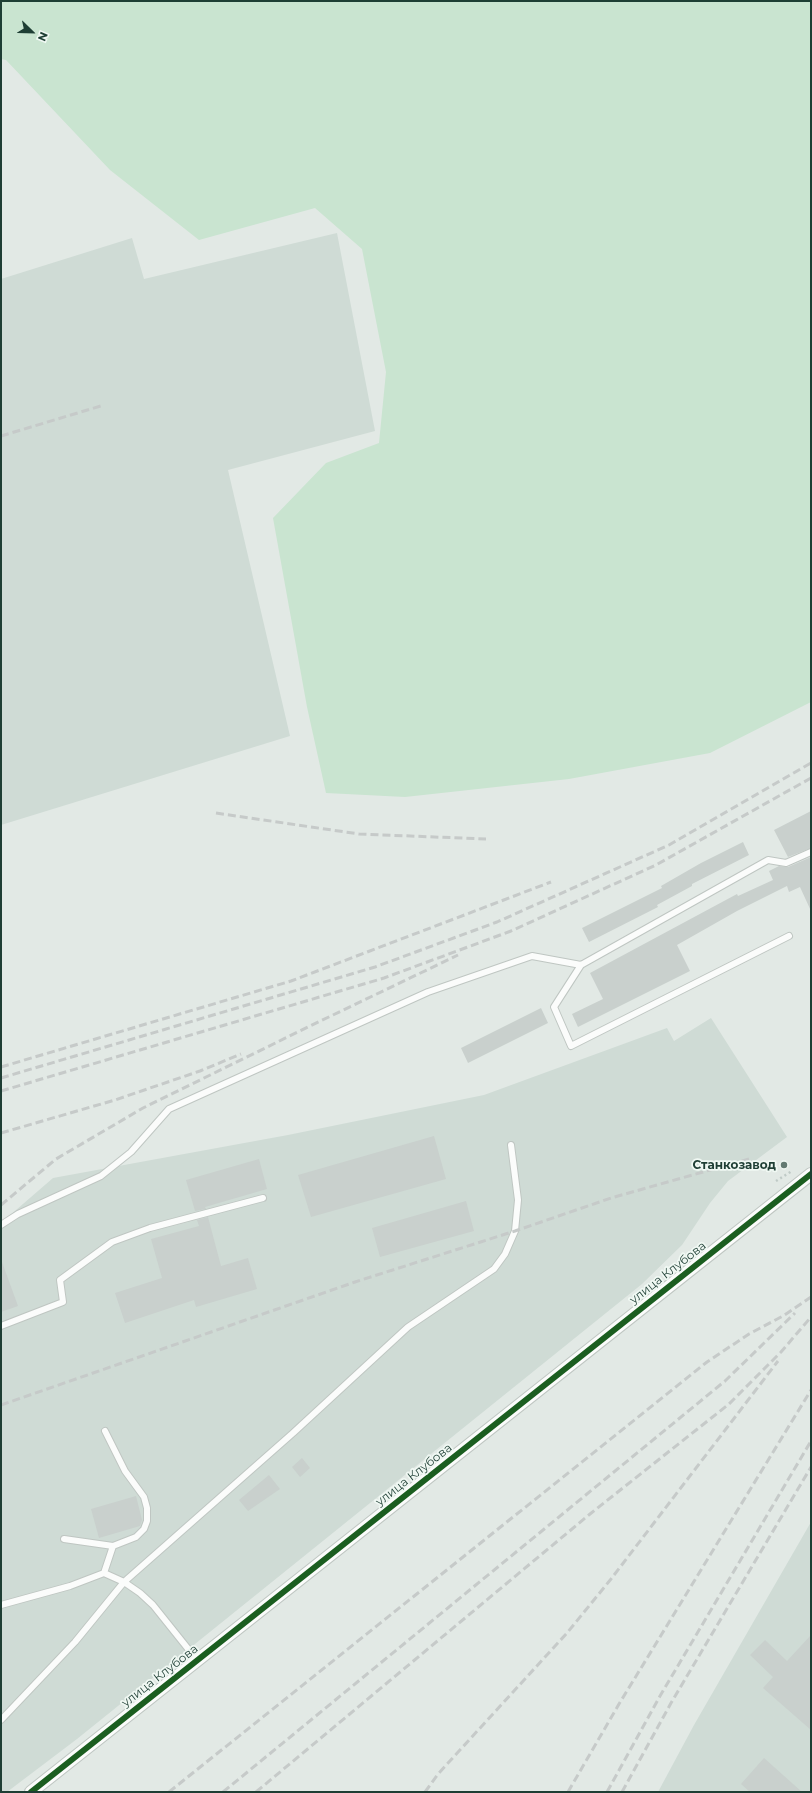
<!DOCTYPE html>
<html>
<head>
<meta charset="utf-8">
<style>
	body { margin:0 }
	#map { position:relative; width:812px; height:1793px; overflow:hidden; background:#e2e9e5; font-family:Montserrat,sans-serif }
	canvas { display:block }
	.frame { position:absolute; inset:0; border:2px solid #1e3e34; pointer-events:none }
	.north { position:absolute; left:12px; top:12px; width:40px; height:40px; -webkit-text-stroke:3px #f0f8f3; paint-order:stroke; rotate:113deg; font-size:11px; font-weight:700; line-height:16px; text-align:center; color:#1e3e34 }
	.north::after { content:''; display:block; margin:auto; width:14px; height:18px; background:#1e3e34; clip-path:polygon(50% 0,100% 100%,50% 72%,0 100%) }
</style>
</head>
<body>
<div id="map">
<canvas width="812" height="1793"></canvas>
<div class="frame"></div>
<div class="north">N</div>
</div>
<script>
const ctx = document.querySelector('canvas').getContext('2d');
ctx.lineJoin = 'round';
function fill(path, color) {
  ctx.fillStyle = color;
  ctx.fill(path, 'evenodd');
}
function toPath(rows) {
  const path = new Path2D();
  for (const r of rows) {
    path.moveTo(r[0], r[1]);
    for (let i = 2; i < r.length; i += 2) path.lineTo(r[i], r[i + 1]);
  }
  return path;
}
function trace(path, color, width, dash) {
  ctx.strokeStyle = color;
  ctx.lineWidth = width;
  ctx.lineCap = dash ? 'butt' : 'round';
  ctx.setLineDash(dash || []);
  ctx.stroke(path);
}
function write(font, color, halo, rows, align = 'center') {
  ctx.font = font + ' Montserrat,sans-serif';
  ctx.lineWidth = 3.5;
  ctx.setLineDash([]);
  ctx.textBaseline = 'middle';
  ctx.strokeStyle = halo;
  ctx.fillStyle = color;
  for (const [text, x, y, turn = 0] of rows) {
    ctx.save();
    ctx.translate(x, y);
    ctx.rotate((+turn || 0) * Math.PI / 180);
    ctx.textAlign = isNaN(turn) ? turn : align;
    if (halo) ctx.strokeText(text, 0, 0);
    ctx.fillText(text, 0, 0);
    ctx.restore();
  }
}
fill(toPath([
	[337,233,375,431,228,470,290,736,1,825,1,279,132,238,144,279],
	[711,1018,787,1137,728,1181,710,1203,682,1245,642,1284,77,1739,7,1792,1,1792,1,1223,53,1178,288,1135,484,1095,667,1028,674,1041],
	[811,1522,811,1792,658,1792,694,1725]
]), '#cfdbd5');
fill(toPath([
	[1,1,811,1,811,702,710,753,569,779,405,797,326,793,307,707,273,518,326,463,379,443,386,372,362,249,315,208,199,240,110,170,6,60,1,59]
]), '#c9e4d0');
fill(toPath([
	[811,811,811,848,788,857,774,830],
	[743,842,749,855,692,884,692,886,657,905,658,907,589,942,582,928,662,888,661,886,701,863],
	[811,857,811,911,800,887,789,892,787,886,737,911,677,945,690,971,578,1027,572,1014,603,999,590,973,737,894,738,896,773,880,769,871,779,866,788,867],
	[541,1008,548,1023,468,1063,461,1048],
	[434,1136,446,1179,311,1217,298,1175],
	[259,1159,267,1189,205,1207,206,1209,195,1211,186,1180],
	[466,1201,474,1231,380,1257,372,1228],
	[208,1217,221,1266,248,1258,257,1289,196,1307,194,1300,125,1323,115,1293,162,1278,151,1239,199,1226,197,1220],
	[2,1262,18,1306,1,1312,1,1263],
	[302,1458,310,1468,300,1477,292,1467],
	[269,1475,280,1489,248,1511,239,1500],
	[136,1496,142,1520,140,1526,99,1538,91,1509],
	[811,1635,811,1730,763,1688,773,1677,750,1655,765,1640,787,1661],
	[764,1758,802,1792,750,1792,741,1784]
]), '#c9d0cd');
const service = toPath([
	[581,965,554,1007,571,1046,789,936],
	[1,1225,18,1214,101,1176,131,1152,169,1109,428,992,532,956,581,965,768,860,786,863,811,852],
	[1,1326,63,1302,60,1280,112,1242,150,1228,263,1198],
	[64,1539,113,1546,136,1537,144,1529,147,1521,147,1508,144,1497,125,1471,105,1431],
	[104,1573,113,1546],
	[1,1605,70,1586,104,1573,124,1582,140,1593,153,1605,197,1660],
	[1,1720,75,1642,124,1582,293,1433,408,1327,494,1269,505,1254,515,1231,518,1200,511,1145]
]);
const minor = toPath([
	[31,1792,811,1174]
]);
trace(service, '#bfc6c2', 8);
trace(minor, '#bfc6c2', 14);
trace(toPath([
	[776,1181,792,1171]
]), '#bfcac6', 2.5, [2, 3]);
trace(service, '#fbfcfb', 6);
trace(minor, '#fbfcfb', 12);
trace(toPath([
	[1,436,104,405],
	[216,813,359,834,486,839],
	[1,1067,291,981,551,882],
	[1,1078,375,967,497,922,669,845,811,763],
	[1,1091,384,978,511,931,656,865,811,778],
	[1,1133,115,1100,200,1071,241,1054],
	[1,1205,56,1159,143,1108,310,1026,458,955],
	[1,1405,355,1282,515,1231,611,1198,749,1159],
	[169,1792,707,1362,749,1334,783,1316,811,1297],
	[223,1792,725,1381,795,1313],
	[256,1792,590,1514,729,1404,781,1352,811,1317],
	[425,1792,438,1774,567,1633,611,1579,778,1361],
	[568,1792,619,1704,811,1390],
	[607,1792,660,1696,811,1441],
	[622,1792,671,1703,811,1467]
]), '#c6cac9', 3, [8, 4]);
trace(toPath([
	[31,1792,811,1174]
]), '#1b5e20', 6);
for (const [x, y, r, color] of [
	[784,1165,4,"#637a72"]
]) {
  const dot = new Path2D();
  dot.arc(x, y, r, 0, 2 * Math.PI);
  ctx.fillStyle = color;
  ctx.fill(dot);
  trace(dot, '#f0f8f3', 1.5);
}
write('bold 12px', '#1e3e34', '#f0f8f3', [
	["Станкозавод",776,1165]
], 'right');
write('12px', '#1e3e34', '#f0f8f3', [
	["улица Клубова",668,1273,-38],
	["улица Клубова",414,1475,-38],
	["улица Клубова",160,1676,-38]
]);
</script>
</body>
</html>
